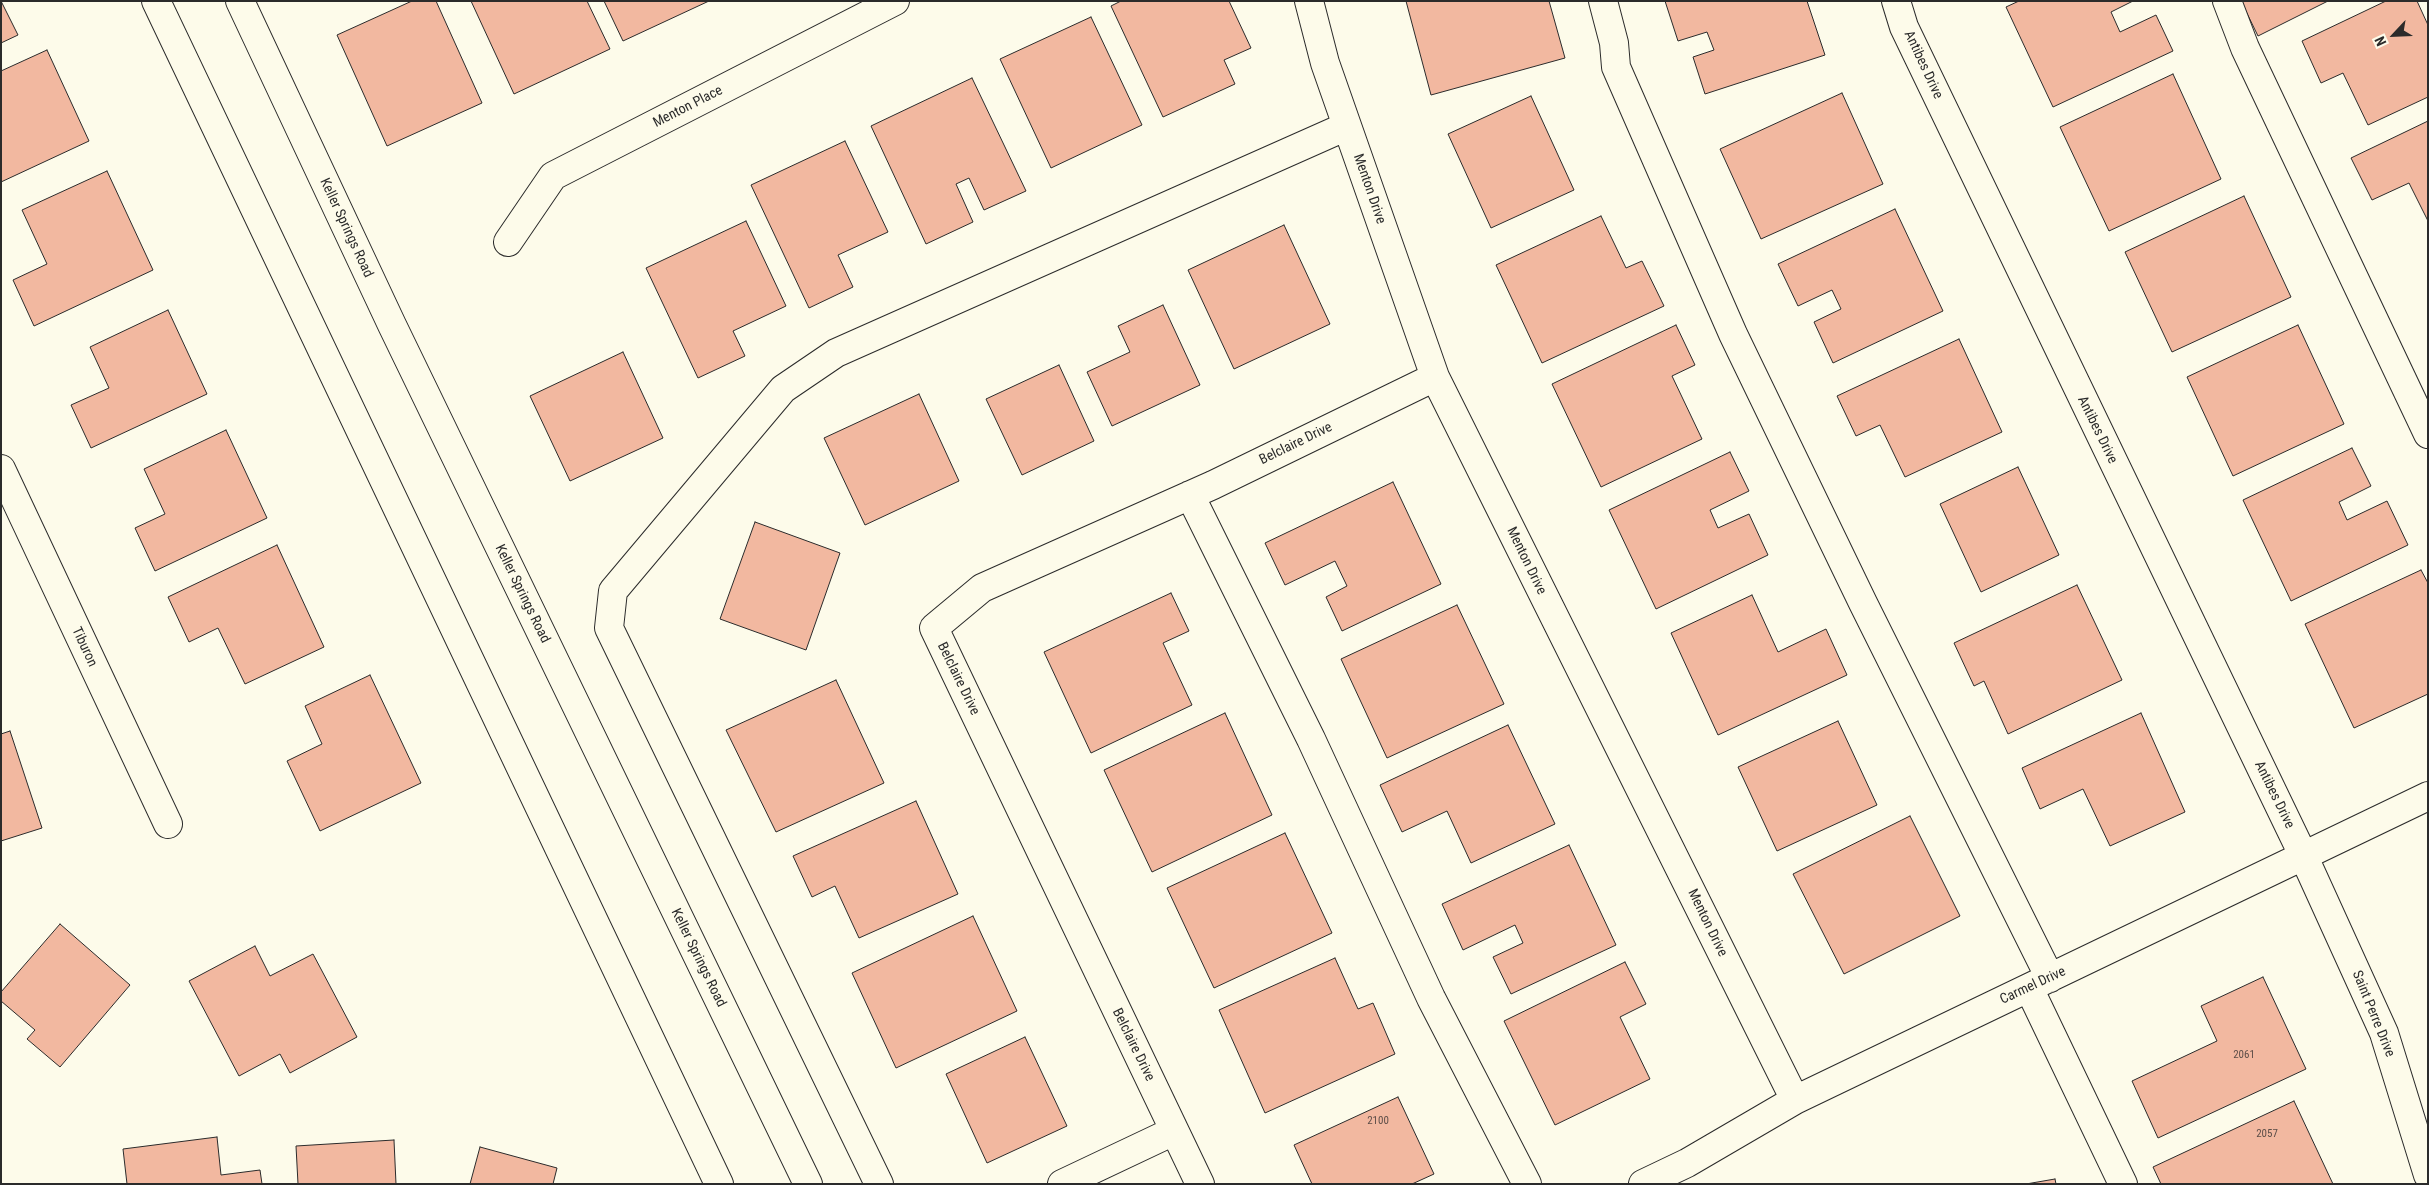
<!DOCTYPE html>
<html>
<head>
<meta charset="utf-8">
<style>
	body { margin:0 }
	#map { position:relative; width:2429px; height:1185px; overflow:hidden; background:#fdfbea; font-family:"Roboto Condensed",sans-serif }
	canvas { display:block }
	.frame { position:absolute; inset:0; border:2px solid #2b2b2b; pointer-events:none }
	.north { position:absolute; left:2369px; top:10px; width:50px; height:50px; -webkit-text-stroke:4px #fdfbea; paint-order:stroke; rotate:245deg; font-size:14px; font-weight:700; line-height:20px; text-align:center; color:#2b2b2b }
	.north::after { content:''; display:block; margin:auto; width:18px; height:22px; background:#2b2b2b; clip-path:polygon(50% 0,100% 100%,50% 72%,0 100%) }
</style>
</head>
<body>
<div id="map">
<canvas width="2429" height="1185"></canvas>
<div class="frame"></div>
<div class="north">N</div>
</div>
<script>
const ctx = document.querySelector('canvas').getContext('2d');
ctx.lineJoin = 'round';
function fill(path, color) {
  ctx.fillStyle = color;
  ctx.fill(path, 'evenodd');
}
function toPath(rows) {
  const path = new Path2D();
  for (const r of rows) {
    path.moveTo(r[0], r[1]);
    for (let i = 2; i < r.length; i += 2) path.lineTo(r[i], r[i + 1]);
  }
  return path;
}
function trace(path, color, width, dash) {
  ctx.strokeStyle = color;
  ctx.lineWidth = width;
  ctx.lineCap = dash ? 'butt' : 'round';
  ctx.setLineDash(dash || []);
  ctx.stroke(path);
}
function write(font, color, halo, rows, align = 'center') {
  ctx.font = font + ' "Roboto Condensed",sans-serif';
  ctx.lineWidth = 4;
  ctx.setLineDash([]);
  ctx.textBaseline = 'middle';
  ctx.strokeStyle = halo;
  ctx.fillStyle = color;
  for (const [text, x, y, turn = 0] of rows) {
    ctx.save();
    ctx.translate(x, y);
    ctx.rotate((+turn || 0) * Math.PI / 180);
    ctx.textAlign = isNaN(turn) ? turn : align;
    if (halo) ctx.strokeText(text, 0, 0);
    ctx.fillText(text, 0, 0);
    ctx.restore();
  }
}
const building = toPath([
	[1,1,18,35,1,43,1,1],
	[412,1,436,1,482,103,387,146,337,35,412,1],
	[471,1,587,1,610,49,514,94,471,1],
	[604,1,709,1,623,41,604,1],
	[1121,1,1229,1,1251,48,1224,60,1235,84,1163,117,1111,6,1121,1],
	[1406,1,1549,1,1565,58,1431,95,1406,1],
	[1665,1,1807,1,1825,55,1705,94,1693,57,1714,50,1707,32,1678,41,1665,1],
	[2019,1,2133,1,2111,12,2120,32,2156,15,2173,51,2053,107,2006,7,2019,1],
	[2241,1,2328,1,2258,36,2241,1],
	[2386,1,2417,1,2428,25,2428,97,2368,125,2343,73,2321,83,2302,41,2386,1],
	[1091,17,1142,125,1051,168,1000,59,1091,17],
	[47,50,89,141,1,182,1,71,47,50],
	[2173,74,2221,179,2109,231,2060,127,2173,74],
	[972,78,1026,191,984,210,969,178,956,184,973,222,926,244,871,126,972,78],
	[1842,93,1883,184,1761,239,1720,149,1842,93],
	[1531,96,1574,190,1491,228,1448,134,1531,96],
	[2428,121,2428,221,2409,183,2372,200,2351,158,2428,121],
	[845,141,888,232,838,255,853,287,809,308,751,185,845,141],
	[107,171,153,270,34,326,13,280,47,264,22,210,107,171],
	[2244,196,2291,297,2172,352,2125,252,2244,196],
	[1895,209,1943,311,1833,363,1814,322,1841,309,1832,290,1798,306,1778,264,1895,209],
	[1601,216,1626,268,1642,261,1664,306,1542,363,1496,265,1601,216],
	[746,221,786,306,733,331,745,356,698,378,646,268,746,221],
	[1284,225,1330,324,1234,369,1188,270,1284,225],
	[1163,305,1200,385,1112,426,1087,372,1130,352,1118,326,1163,305],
	[168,310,207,394,91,448,71,405,109,388,90,347,168,310],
	[1676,325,1695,365,1672,376,1702,439,1601,487,1552,384,1676,325],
	[2298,325,2344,424,2233,476,2187,377,2298,325],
	[1959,339,2002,432,1905,477,1880,425,1856,436,1837,396,1959,339],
	[623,352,663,438,570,481,530,396,623,352],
	[1059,365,1094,441,1022,475,986,399,1059,365],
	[919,394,959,481,865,525,824,438,919,394],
	[226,430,267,518,155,571,135,528,165,514,144,469,226,430],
	[2352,448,2371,486,2339,502,2347,520,2387,501,2408,545,2291,601,2243,500,2352,448],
	[1730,452,1749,491,1710,510,1718,528,1749,514,1768,555,1656,609,1609,510,1730,452],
	[2018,467,2059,555,1981,592,1940,504,2018,467],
	[1393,482,1441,584,1342,631,1326,597,1347,586,1335,561,1285,585,1265,543,1393,482],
	[755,522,840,553,806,650,720,619,755,522],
	[277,545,324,647,245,684,218,628,189,642,168,597,277,545],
	[2421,570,2428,583,2428,694,2354,728,2305,624,2421,570],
	[2077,585,2122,680,2008,734,1984,681,1974,686,1954,643,2077,585],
	[1171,593,1189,631,1163,643,1192,705,1091,753,1044,652,1171,593],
	[1752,595,1778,652,1826,629,1847,675,1718,735,1671,633,1752,595],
	[1457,605,1504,704,1387,758,1341,659,1457,605],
	[370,675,421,783,320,831,287,761,322,744,305,706,370,675],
	[836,680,884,783,776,832,726,730,836,680],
	[1225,713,1272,815,1152,872,1104,770,1225,713],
	[2141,713,2185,812,2110,846,2083,789,2040,809,2022,768,2141,713],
	[1838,721,1877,805,1777,851,1738,767,1838,721],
	[1508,725,1555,824,1471,863,1447,811,1402,832,1380,785,1508,725],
	[10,731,42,828,1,841,1,734,10,731],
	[916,801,958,894,859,938,835,886,812,897,793,856,916,801],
	[1910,816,1960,916,1844,974,1793,874,1910,816],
	[1285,833,1332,933,1214,988,1167,888,1285,833],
	[1569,845,1616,945,1511,994,1493,957,1523,943,1515,925,1463,950,1442,904,1569,845],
	[973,916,1017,1011,896,1068,852,973,973,916],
	[60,924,130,985,60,1067,27,1039,35,1030,1,1001,1,992,60,924],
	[255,946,270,976,313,954,357,1037,290,1073,280,1054,239,1076,189,981,255,946],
	[1335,958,1358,1009,1373,1003,1395,1054,1265,1113,1219,1010,1335,958],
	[1625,962,1646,1004,1620,1017,1650,1079,1555,1125,1504,1021,1625,962],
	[2263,977,2306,1069,2158,1138,2132,1081,2217,1041,2201,1006,2263,977],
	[1025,1037,1067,1126,987,1163,946,1074,1025,1037],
	[1398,1097,1434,1174,1412,1184,1312,1184,1294,1145,1398,1097],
	[2294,1101,2333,1184,2161,1184,2153,1167,2294,1101],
	[217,1137,221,1175,260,1170,262,1184,127,1184,123,1149,217,1137],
	[394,1140,396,1184,298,1184,296,1146,394,1140],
	[480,1147,557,1168,553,1184,470,1184,480,1147],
	[2055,1179,2056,1184,2026,1184,2055,1179]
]);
fill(building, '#f2b8a0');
trace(building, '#2b2b2b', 1);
const minor = toPath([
	[1309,1,1325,63,1435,377,1795,1100],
	[1603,1,1614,43,1616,67,1733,334,1863,603,2050,978],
	[1896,1,1904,27,2304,857,2384,1033,2428,1175],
	[2227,1,2245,48,2428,434],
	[508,242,553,176,895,1],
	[1,469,168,824],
	[1190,495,1311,739,1431,998,1527,1184],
	[2029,988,2123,1184],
	[879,1184,609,628,613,591,783,389,836,353,1347,126],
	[1062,1184,1174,1131],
	[1200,1184,934,628,982,588,1213,485,1435,377],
	[1643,1184,1687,1163,1795,1100,2428,796]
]);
const major = toPath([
	[156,1,719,1184],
	[240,1,392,325,808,1184]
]);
trace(minor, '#2b2b2b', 30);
trace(major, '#2b2b2b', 30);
trace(minor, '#fdfbea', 28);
trace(major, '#fdfbea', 28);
write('11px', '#5d4e48', null, [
	["2061",2244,1055],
	["2100",1378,1121],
	["2057",2267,1134]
]);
write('14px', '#2b2b2b', '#fdfbea', [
	["Antibes Drive",1923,65,65],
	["Menton Place",688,107,-27],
	["Menton Drive",1369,189,71],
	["Keller Springs Road",346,228,65],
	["Antibes Drive",2097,430,64],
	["Belclaire Drive",1296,444,-26],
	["Menton Drive",1526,561,64],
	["Keller Springs Road",522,594,64],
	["Tiburon",84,647,65],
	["Belclaire Drive",958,679,64],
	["Antibes Drive",2274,795,64],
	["Menton Drive",1707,923,64],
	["Keller Springs Road",698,958,64],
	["Carmel Drive",2033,986,-25],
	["Saint Perre Drive",2373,1014,68],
	["Belclaire Drive",1133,1045,64]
]);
</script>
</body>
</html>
